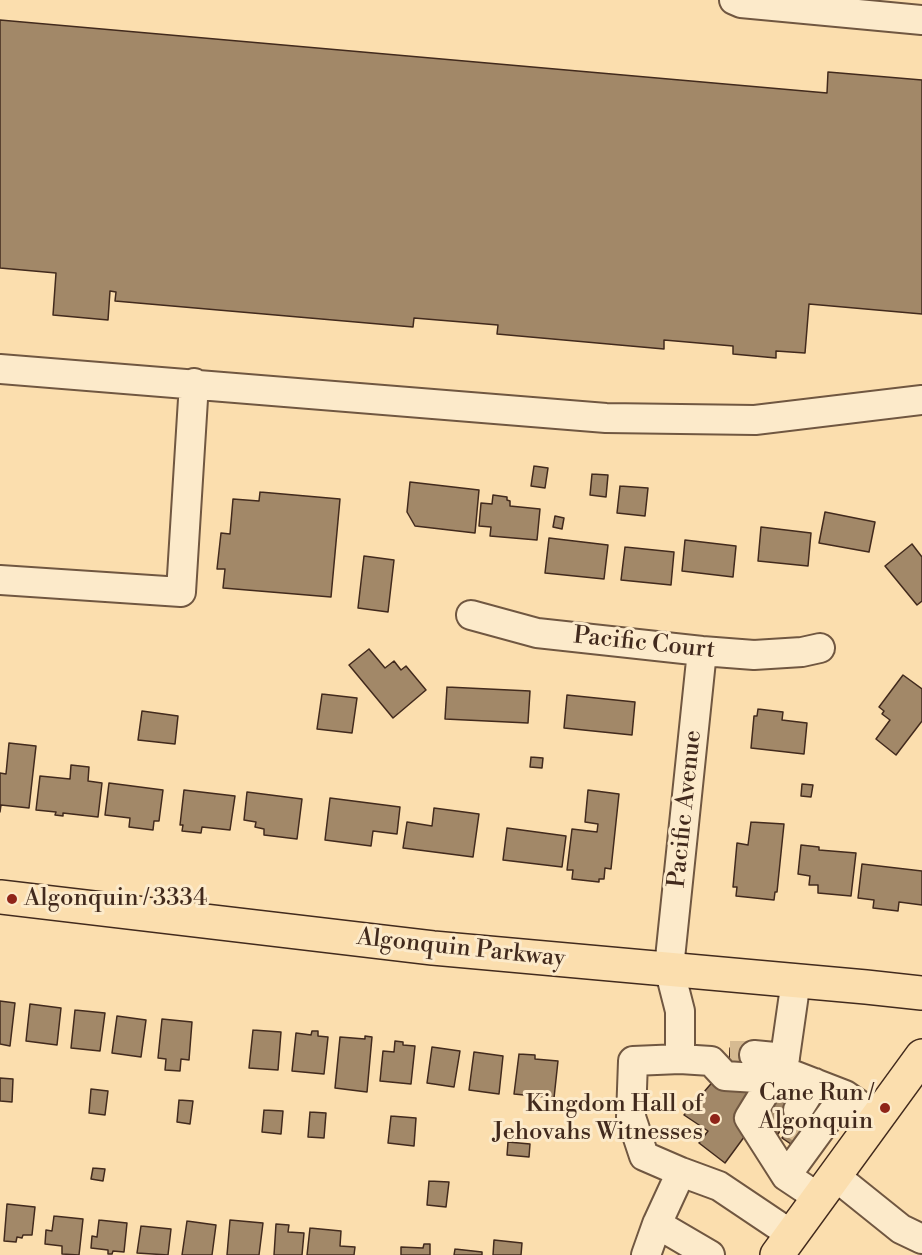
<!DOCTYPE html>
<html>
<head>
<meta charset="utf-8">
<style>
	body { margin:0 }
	canvas { display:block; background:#fbdeae }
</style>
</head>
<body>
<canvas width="922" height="1255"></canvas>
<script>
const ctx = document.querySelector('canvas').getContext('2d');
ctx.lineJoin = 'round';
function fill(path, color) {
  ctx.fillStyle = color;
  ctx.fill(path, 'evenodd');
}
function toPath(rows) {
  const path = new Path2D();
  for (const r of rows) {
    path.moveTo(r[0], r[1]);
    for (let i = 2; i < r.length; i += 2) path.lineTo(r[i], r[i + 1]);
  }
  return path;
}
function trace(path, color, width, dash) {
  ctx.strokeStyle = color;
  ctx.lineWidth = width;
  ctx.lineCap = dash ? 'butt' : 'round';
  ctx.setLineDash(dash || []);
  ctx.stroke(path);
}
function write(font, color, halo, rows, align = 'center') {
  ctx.font = font + ' "Libre Bodoni",serif';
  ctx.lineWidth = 6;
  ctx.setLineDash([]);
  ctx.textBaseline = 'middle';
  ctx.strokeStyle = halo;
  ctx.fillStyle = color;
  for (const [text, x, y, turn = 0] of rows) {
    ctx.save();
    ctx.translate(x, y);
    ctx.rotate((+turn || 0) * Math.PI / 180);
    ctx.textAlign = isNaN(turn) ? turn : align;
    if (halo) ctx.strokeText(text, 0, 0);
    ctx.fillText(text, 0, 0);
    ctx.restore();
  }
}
const building = toPath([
	[0,20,827,93,828,72,922,80,922,314,809,304,805,353,776,351,776,358,733,354,733,346,664,340,664,349,497,334,498,325,414,318,413,327,115,301,116,292,110,291,108,320,53,315,56,273,0,268,0,20],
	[534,466,548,468,545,488,531,486,534,466],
	[592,474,608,475,606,497,590,495,592,474],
	[410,482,479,490,475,533,415,526,407,512,410,482],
	[620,486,648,488,645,516,617,513,620,486],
	[260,492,340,499,331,597,223,588,225,569,217,569,221,533,230,534,233,499,259,501,260,492],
	[493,495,507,497,507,500,510,501,510,506,540,509,537,540,490,536,491,527,479,526,481,503,492,504,493,495],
	[825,512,875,522,869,552,819,543,825,512],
	[555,516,564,518,562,529,553,527,555,516],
	[761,527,811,533,808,566,758,561,761,527],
	[549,538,608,545,604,579,545,573,549,538],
	[685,540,736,546,733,577,682,571,685,540],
	[912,544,922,557,922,601,917,605,885,566,912,544],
	[625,547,674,552,671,585,621,580,625,547],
	[364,556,394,560,388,612,358,608,364,556],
	[369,649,385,668,394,661,401,670,406,666,426,690,393,718,349,665,369,649],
	[903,675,922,689,922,721,896,755,876,739,890,720,882,714,884,711,879,707,903,675],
	[447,687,530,691,528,723,445,719,447,687],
	[322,694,357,698,352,733,317,729,322,694],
	[567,695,635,702,632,735,564,728,567,695],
	[758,709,783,712,782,720,807,723,804,754,751,748,754,716,757,716,758,709],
	[142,711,178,716,175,744,138,740,142,711],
	[9,743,36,746,29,808,1,805,0,812,0,773,6,774,9,743],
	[531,757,543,758,542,768,530,767,531,757],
	[71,765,89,767,88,781,102,783,98,817,63,813,63,816,55,815,56,812,36,810,40,776,70,779,71,765],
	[109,783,163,790,159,821,154,821,153,830,129,827,130,818,105,815,109,783],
	[802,784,813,785,811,797,801,796,802,784],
	[184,790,235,796,230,830,202,827,201,833,182,831,183,825,180,825,184,790],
	[588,790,619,794,611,869,605,868,604,879,599,879,599,882,572,879,573,870,567,870,572,829,597,832,598,824,585,822,588,790],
	[247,792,302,799,297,839,264,835,264,829,255,827,256,822,244,820,247,792],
	[330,798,400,807,397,834,373,831,371,846,325,840,330,798],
	[434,808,479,814,473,857,403,848,407,822,432,826,434,808],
	[751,822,784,824,777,892,775,892,774,900,736,896,737,887,733,887,737,843,748,845,751,822],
	[507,828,566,836,562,867,503,860,507,828],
	[801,845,819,847,819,850,856,853,851,896,818,893,818,885,809,885,810,876,798,874,801,845],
	[862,864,922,871,922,905,899,902,898,911,873,908,874,900,858,898,862,864],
	[0,1001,15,1003,10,1046,0,1044,0,1001],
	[30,1004,61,1008,57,1045,26,1041,30,1004],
	[75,1010,105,1013,100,1051,71,1048,75,1010],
	[117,1016,146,1020,141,1057,112,1053,117,1016],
	[162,1019,192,1022,189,1060,181,1059,180,1071,165,1070,166,1059,158,1058,162,1019],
	[253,1030,281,1032,278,1070,249,1068,253,1030],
	[312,1031,318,1031,318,1036,328,1037,324,1074,292,1071,296,1033,311,1035,312,1031],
	[365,1036,372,1037,367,1092,335,1088,340,1037,365,1039,365,1036],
	[395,1041,403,1042,403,1045,415,1046,411,1084,380,1081,383,1051,394,1052,395,1041],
	[432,1047,460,1051,454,1087,427,1083,432,1047],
	[730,1048,754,1048,754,1073,729,1073,730,1048],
	[474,1052,503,1056,499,1094,469,1090,474,1052],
	[519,1054,535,1055,535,1059,558,1061,554,1098,514,1094,519,1054],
	[0,1078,13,1079,12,1102,0,1101,0,1078],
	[716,1078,745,1086,752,1105,750,1129,725,1163,699,1143,708,1131,684,1115,716,1078],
	[91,1089,108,1091,105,1115,89,1113,91,1089],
	[775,1096,794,1110,778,1134,759,1120,775,1096],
	[179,1100,193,1101,190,1124,177,1122,179,1100],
	[264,1110,283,1111,281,1134,262,1132,264,1110],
	[310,1112,326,1113,324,1138,308,1137,310,1112],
	[798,1115,817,1128,801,1151,782,1138,798,1115],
	[391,1116,416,1118,414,1146,388,1143,391,1116],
	[508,1142,530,1144,529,1157,507,1155,508,1142],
	[93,1168,105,1169,103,1181,91,1179,93,1168],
	[429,1181,449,1182,446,1207,427,1205,429,1181],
	[7,1204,35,1207,32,1235,23,1235,22,1238,17,1237,16,1242,4,1241,7,1204],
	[54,1216,83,1219,79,1255,62,1254,62,1246,45,1244,46,1230,52,1231,54,1216],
	[99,1220,127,1223,124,1252,113,1251,112,1254,108,1254,108,1250,91,1248,92,1236,97,1237,99,1220],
	[230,1220,263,1223,259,1255,227,1255,230,1220],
	[187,1221,216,1225,212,1255,182,1255,187,1221],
	[276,1224,289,1225,288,1232,304,1233,302,1255,274,1255,276,1224],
	[141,1226,171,1229,168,1255,137,1253,141,1226],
	[310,1228,341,1231,340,1246,355,1247,354,1255,307,1255,310,1228],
	[494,1240,522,1243,521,1255,493,1255,494,1240],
	[424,1244,430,1244,430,1255,401,1255,401,1247,423,1248,424,1244],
	[455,1249,482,1252,482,1255,454,1255,455,1249]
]);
fill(building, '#a28868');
trace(building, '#422a1d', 1.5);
trace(toPath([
	[730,1055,754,1055],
	[782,1133,798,1110]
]), '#d6ba91', 28, [28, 14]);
const minor = toPath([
	[734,0,741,3,922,20],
	[0,369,606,418,755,420,922,400],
	[0,580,181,592,194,383],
	[471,615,537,633,702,651,754,655,802,652,820,648],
	[702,651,669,968,680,1011,680,1059,711,1061,725,1076,773,1079,783,1071,845,1095,878,1118],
	[754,1055,785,1058],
	[680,1059,633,1061,631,1117,644,1156,681,1172,719,1186,792,1235],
	[783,1071,796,980],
	[773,1079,749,1118,786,1176,819,1198],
	[798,1110,815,1083],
	[786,1176,845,1095],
	[835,1176,901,1229,922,1239],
	[657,1224,681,1172],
	[646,1255,657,1224,710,1255]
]);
const major = toPath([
	[0,897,433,948,866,987,922,993],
	[777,1255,922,1056]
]);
trace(minor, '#705741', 32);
trace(major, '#422a1d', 36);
trace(minor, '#fceaca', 28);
trace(major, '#fbdeae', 33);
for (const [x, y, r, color] of [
	[12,899,6,"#8f2418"],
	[885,1108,6,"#8f2418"],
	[715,1119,6,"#8f2418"]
]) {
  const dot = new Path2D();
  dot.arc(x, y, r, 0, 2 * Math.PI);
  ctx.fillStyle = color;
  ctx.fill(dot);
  trace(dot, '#fceaca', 2);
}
write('24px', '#422a1d', '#fceaca', [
	["Pacific Court",644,644,6],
	["Pacific Avenue",686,809,-84],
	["Algonquin Parkway",461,949,6]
]);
write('24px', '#422a1d', '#fceaca', [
	["Algonquin / 3334",24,899,"left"],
	["Cane Run /",873,1094],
	["Algonquin",873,1122],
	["Kingdom Hall of",703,1105],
	["Jehovahs Witnesses",703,1133]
], 'right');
</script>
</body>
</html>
